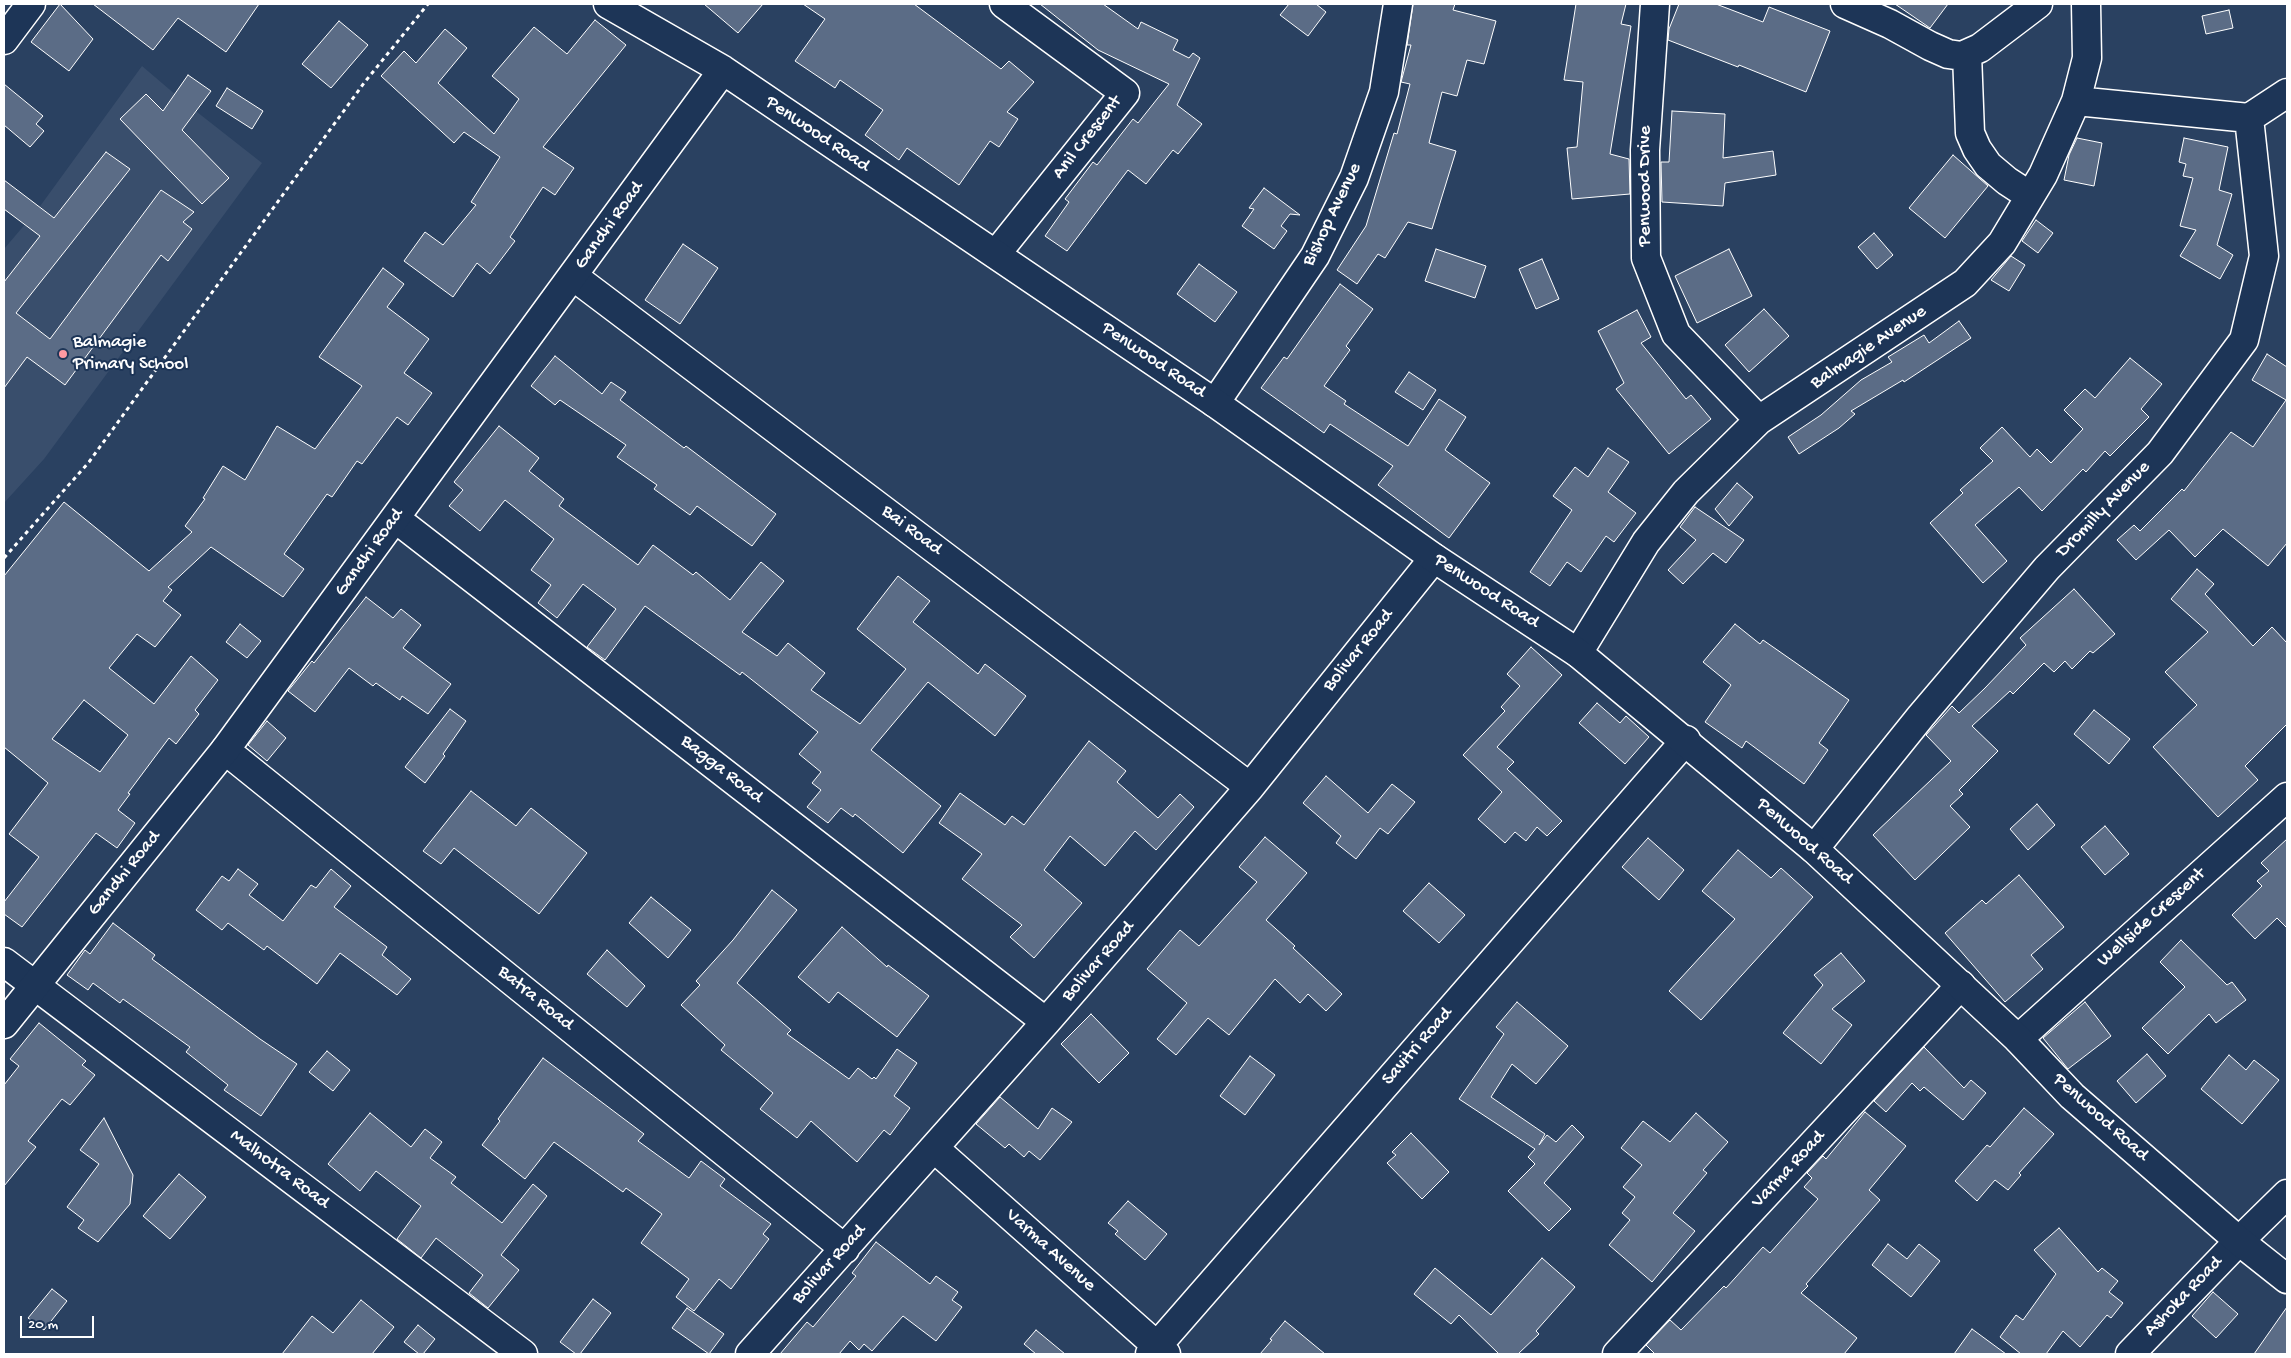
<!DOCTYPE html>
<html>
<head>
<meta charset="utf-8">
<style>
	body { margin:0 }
	#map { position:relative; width:2291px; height:1358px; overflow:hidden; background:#2a4161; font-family:"Gochi Hand",sans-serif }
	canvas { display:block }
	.frame { position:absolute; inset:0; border:5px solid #fff; pointer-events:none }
	.scale { position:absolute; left:20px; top:1316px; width:74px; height:22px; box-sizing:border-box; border:2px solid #fff; border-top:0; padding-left:6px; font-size:15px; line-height:18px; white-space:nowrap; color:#fff; -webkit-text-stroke:4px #1d3557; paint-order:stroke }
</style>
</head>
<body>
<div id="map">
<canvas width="2291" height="1358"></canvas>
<div class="frame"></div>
<div class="scale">20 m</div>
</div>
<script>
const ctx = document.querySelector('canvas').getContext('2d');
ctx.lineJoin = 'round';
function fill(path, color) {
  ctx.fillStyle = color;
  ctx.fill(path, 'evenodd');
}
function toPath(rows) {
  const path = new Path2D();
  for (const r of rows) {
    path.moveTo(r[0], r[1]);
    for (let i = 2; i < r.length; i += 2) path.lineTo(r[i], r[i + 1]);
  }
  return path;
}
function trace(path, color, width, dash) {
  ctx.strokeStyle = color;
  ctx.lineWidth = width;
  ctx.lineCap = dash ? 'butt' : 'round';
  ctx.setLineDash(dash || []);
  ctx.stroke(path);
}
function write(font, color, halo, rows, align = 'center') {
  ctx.font = font + ' "Gochi Hand",sans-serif';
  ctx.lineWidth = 4;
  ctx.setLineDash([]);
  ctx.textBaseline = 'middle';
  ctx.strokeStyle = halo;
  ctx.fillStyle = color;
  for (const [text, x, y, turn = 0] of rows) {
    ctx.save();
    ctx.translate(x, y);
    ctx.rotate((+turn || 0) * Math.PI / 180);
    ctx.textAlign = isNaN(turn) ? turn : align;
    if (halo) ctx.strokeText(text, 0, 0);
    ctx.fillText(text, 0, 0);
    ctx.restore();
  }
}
fill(toPath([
	[142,66,183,101,262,163,44,459,4,503,4,249,38,209]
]), '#394e6c');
const building = toPath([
	[60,4,93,39,69,71,31,42,60,4],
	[93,4,259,4,226,52,178,18,153,50,93,4],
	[704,4,763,4,738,33,704,4],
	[803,4,914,4,1001,69,1009,61,1034,82,1007,112,1018,119,999,147,990,141,959,185,907,148,899,160,865,135,883,110,840,80,835,88,795,61,825,19,803,4],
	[1040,4,1103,4,1138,29,1141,22,1178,40,1173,50,1189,58,1193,53,1200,58,1177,105,1202,124,1178,154,1173,150,1146,184,1128,170,1067,251,1045,236,1069,202,1065,199,1093,162,1097,165,1133,119,1138,123,1169,84,1098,50,1040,4],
	[1289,4,1316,4,1326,12,1308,36,1280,15,1289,4],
	[1413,4,1455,4,1453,10,1496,21,1484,64,1467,60,1457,96,1442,92,1429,143,1456,151,1432,229,1408,222,1385,258,1378,254,1357,284,1337,270,1366,226,1394,133,1397,134,1410,84,1401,82,1411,45,1407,45,1413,4],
	[1576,4,1626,4,1621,24,1631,26,1610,154,1629,159,1630,194,1572,199,1567,148,1577,147,1583,82,1564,80,1576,4],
	[1679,4,1716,4,1763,22,1769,7,1830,31,1806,92,1739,65,1738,67,1668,40,1669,29,1679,4],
	[1895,4,1948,4,1930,28,1895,4],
	[2229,10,2233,28,2206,34,2202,16,2229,10],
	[595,20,626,45,543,147,574,168,555,195,543,187,510,237,515,241,490,274,477,263,453,297,404,261,425,232,443,245,476,205,471,202,500,157,464,132,454,143,381,76,404,51,416,63,445,29,467,48,438,83,494,134,519,99,492,76,534,27,567,54,595,20],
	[339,21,368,45,331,88,302,64,339,21],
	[188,75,211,91,182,130,229,178,202,204,120,119,146,94,163,111,188,75],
	[4,84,43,116,36,124,44,131,30,147,4,125,4,84],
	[227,88,263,111,252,129,216,106,227,88],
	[1672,111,1725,114,1723,158,1773,151,1776,175,1725,183,1723,206,1662,202,1661,162,1669,162,1672,111],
	[2077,138,2102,143,2094,186,2064,180,2069,155,2077,138],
	[2184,138,2228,147,2219,190,2232,194,2217,245,2233,255,2220,279,2180,256,2196,230,2180,226,2193,178,2183,176,2186,164,2179,162,2184,138],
	[106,152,130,169,16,313,50,339,161,190,194,212,183,222,192,229,168,261,161,255,65,385,27,357,4,388,4,282,40,236,4,209,4,180,54,218,106,152],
	[1953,155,1988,186,1945,238,1909,208,1953,155],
	[1264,188,1300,215,1290,214,1281,226,1287,231,1274,249,1242,226,1254,209,1249,208,1264,188],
	[2036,220,2053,233,2038,253,2022,241,2036,220],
	[1874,233,1893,255,1877,269,1858,247,1874,233],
	[683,244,718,268,680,324,645,300,683,244],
	[1436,249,1486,266,1475,298,1425,281,1436,249],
	[1729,249,1752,296,1697,323,1675,276,1729,249],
	[2011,256,2025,265,2009,291,1991,280,2011,256],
	[1542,259,1559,299,1536,309,1519,269,1542,259],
	[1199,264,1237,292,1215,322,1177,294,1199,264],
	[383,268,404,284,387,307,429,339,404,373,432,393,408,425,397,417,362,464,357,461,332,497,327,494,284,554,304,569,283,597,211,547,168,587,172,590,163,601,181,615,155,647,137,634,109,668,154,704,191,656,218,680,195,710,199,714,176,744,169,738,128,793,130,794,118,810,135,823,117,848,96,833,22,927,4,914,4,902,39,857,9,834,48,783,4,747,4,576,64,502,149,571,192,532,185,526,205,499,203,498,223,466,245,480,277,426,315,449,362,386,319,357,383,268],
	[84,700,128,735,100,772,52,739,84,700],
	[1340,284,1373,309,1346,346,1350,350,1324,386,1346,401,1344,404,1408,446,1439,399,1466,417,1445,450,1490,483,1449,538,1378,485,1393,466,1330,424,1324,433,1261,388,1284,357,1287,359,1340,284],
	[1764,309,1789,336,1749,372,1725,345,1764,309],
	[1637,310,1651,337,1641,343,1686,399,1691,395,1711,419,1669,454,1616,389,1624,383,1598,331,1637,310],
	[1959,321,1971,338,1904,382,1903,380,1851,411,1855,414,1839,428,1799,454,1788,437,1821,415,1861,380,1892,362,1888,357,1924,335,1929,343,1959,321],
	[2267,354,2287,367,2287,543,2268,566,2223,529,2195,557,2169,530,2136,560,2117,540,2134,525,2140,531,2182,489,2184,491,2231,432,2253,447,2286,400,2252,380,2267,354],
	[555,356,602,394,611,382,626,392,620,400,684,448,686,446,776,514,752,546,697,506,690,515,654,489,657,485,617,457,626,445,560,400,555,405,531,386,555,356],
	[2130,358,2162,384,2141,409,2149,417,2110,456,2105,451,2086,472,2083,469,2042,511,2019,487,1975,525,2007,561,1983,583,1930,523,1963,493,1960,490,1993,461,1980,448,2002,427,2030,457,2037,449,2051,463,2083,429,2064,410,2085,389,2095,398,2130,358],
	[1409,372,1436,390,1423,410,1395,392,1409,372],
	[499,426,539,458,529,471,564,499,559,506,638,565,653,545,693,575,696,572,730,600,761,562,784,581,742,632,777,656,788,643,825,673,811,690,860,724,906,669,857,629,898,576,930,601,913,622,978,674,985,664,1026,696,995,736,928,682,871,750,941,806,903,853,855,814,853,817,841,808,828,823,807,807,821,790,812,783,821,772,799,754,818,732,742,672,740,675,645,606,605,660,587,647,616,609,583,584,557,618,538,603,551,585,531,570,554,539,505,500,480,531,449,506,463,490,454,482,499,426],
	[1608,448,1629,462,1608,492,1636,513,1614,542,1606,536,1581,572,1567,562,1550,586,1530,572,1572,510,1553,496,1575,467,1588,477,1608,448],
	[1737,483,1753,497,1729,526,1715,509,1737,483],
	[1695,507,1744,540,1726,563,1713,553,1683,584,1668,570,1696,540,1680,527,1695,507],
	[2197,569,2214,584,2205,594,2253,646,2272,627,2287,643,2287,724,2245,766,2258,780,2218,817,2153,747,2197,705,2165,672,2208,632,2171,599,2197,569],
	[2074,589,2115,634,2093,653,2090,651,2072,669,2065,661,2054,672,2044,663,2013,694,2010,691,1972,726,1998,751,1959,790,1963,794,1950,806,1970,827,1915,880,1873,835,1951,761,1926,735,1952,706,1959,713,1985,688,2026,645,2020,638,2074,589],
	[366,597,393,618,401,609,421,625,403,648,451,684,428,714,402,696,400,700,376,683,373,686,349,668,315,712,288,691,312,661,314,663,366,597],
	[240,624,261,641,247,658,226,642,240,624],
	[1735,624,1760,644,1763,640,1849,700,1819,743,1828,750,1804,784,1746,741,1742,748,1705,722,1731,685,1703,662,1735,624],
	[1531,647,1562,675,1497,747,1514,762,1507,769,1562,821,1547,836,1537,827,1526,841,1515,832,1505,843,1478,819,1502,792,1463,755,1505,711,1501,707,1520,686,1507,674,1531,647],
	[1597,703,1620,723,1626,716,1649,737,1625,764,1579,723,1597,703],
	[450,709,466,721,443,754,445,756,425,783,405,767,450,709],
	[2094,710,2130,739,2109,764,2074,734,2094,710],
	[267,721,286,738,267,761,248,745,267,721],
	[1089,741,1126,771,1117,782,1158,818,1180,794,1194,807,1156,850,1135,831,1105,866,1070,836,1044,870,1082,903,1034,958,1010,937,1022,925,962,879,982,854,939,823,960,793,1005,825,1012,816,1024,825,1089,741],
	[1326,776,1368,813,1392,784,1415,802,1388,834,1380,828,1356,859,1336,843,1341,836,1303,803,1326,776],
	[471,791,516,826,531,808,587,853,539,914,454,848,441,864,423,851,471,791],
	[2037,804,2055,825,2028,850,2010,829,2037,804],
	[2105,826,2129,854,2105,875,2081,847,2105,826],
	[1265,837,1307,873,1266,920,1295,946,1293,948,1342,994,1326,1011,1308,994,1300,1003,1275,979,1229,1035,1208,1018,1176,1055,1157,1039,1187,1003,1147,969,1180,930,1199,946,1257,882,1239,867,1265,837],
	[1648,838,1684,870,1659,900,1622,867,1648,838],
	[2287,839,2287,928,2277,918,2255,939,2232,915,2262,886,2257,881,2269,871,2261,863,2287,839],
	[1738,850,1771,878,1781,868,1813,897,1701,1020,1669,991,1735,919,1702,891,1738,850],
	[238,869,258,884,249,895,283,921,311,885,316,888,331,869,351,886,334,907,387,947,382,955,411,979,397,995,340,953,317,984,267,946,264,950,228,923,222,930,196,910,222,876,229,881,238,869],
	[2019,875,2064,927,2031,955,2043,969,2005,1002,1945,933,1982,900,1986,904,2019,875],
	[1429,883,1465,915,1439,943,1403,911,1429,883],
	[772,890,797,910,737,983,791,1030,787,1034,849,1079,858,1068,872,1079,874,1077,876,1079,897,1049,917,1063,894,1096,910,1108,890,1135,884,1130,857,1162,811,1121,797,1138,760,1109,773,1093,721,1050,725,1045,681,1005,700,985,696,981,733,940,772,890],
	[651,897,691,930,668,958,629,923,651,897],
	[113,923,155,955,152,959,260,1039,297,1064,261,1116,224,1090,228,1085,186,1052,190,1047,123,999,120,1003,93,983,88,990,67,975,85,950,90,954,113,923],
	[842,927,887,967,888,965,929,996,897,1037,838,992,829,1003,798,977,842,927],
	[2181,940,2227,985,2232,982,2246,1000,2216,1023,2209,1014,2168,1054,2142,1028,2185,987,2160,962,2181,940],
	[607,950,645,986,627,1007,587,974,607,950],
	[1841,953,1865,981,1832,1009,1852,1025,1821,1064,1783,1033,1823,985,1814,975,1841,953],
	[1517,1002,1568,1046,1536,1084,1512,1064,1491,1097,1545,1134,1539,1145,1547,1135,1556,1142,1572,1125,1584,1137,1544,1183,1571,1209,1549,1231,1508,1191,1535,1164,1528,1157,1535,1149,1459,1099,1504,1034,1496,1027,1517,1002],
	[2085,1002,2111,1036,2068,1069,2043,1038,2085,1002],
	[1091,1014,1129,1053,1099,1083,1061,1044,1091,1014],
	[39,1023,86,1061,82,1065,95,1075,70,1105,62,1099,28,1141,36,1147,4,1186,4,1085,19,1066,10,1059,39,1023],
	[1924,1047,1964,1088,1971,1080,1986,1093,1963,1120,1924,1087,1920,1091,1912,1083,1886,1112,1874,1101,1924,1047],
	[327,1051,350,1070,333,1091,309,1072,327,1051],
	[2147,1054,2166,1076,2136,1103,2117,1081,2147,1054],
	[2229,1055,2246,1070,2254,1060,2279,1080,2242,1124,2201,1089,2229,1055],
	[1250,1056,1275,1075,1245,1115,1220,1096,1250,1056],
	[543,1058,644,1134,638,1141,689,1178,701,1161,725,1179,720,1186,771,1224,763,1234,769,1239,731,1289,719,1279,694,1311,676,1297,689,1279,641,1243,662,1214,626,1188,623,1192,554,1142,525,1179,482,1145,500,1121,498,1119,543,1058],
	[1000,1097,1038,1129,1052,1108,1072,1122,1040,1160,1029,1151,1024,1157,1009,1144,1005,1148,976,1124,1000,1097],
	[2024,1108,2054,1134,2019,1173,2021,1175,2008,1190,1995,1180,1977,1201,1955,1181,1987,1145,1990,1147,2024,1108],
	[1865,1112,1906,1146,1869,1190,1880,1200,1806,1284,1808,1286,1801,1293,1857,1338,1844,1354,1655,1354,1646,1345,1670,1320,1681,1330,1724,1286,1726,1288,1763,1247,1770,1253,1818,1199,1804,1187,1812,1178,1807,1173,1823,1156,1826,1159,1865,1112],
	[370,1113,411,1147,425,1129,442,1142,430,1158,456,1177,451,1183,502,1223,533,1184,547,1196,501,1255,519,1270,488,1308,469,1293,483,1275,436,1238,421,1258,397,1239,421,1206,376,1171,360,1191,328,1164,370,1113],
	[1696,1113,1728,1142,1703,1170,1707,1173,1673,1213,1695,1231,1652,1282,1609,1245,1630,1220,1622,1213,1635,1197,1623,1187,1642,1165,1621,1148,1643,1121,1670,1142,1696,1113],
	[104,1118,133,1175,130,1204,98,1242,78,1228,84,1220,67,1207,99,1164,80,1150,104,1118],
	[1411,1133,1449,1172,1422,1199,1387,1163,1396,1155,1392,1152,1411,1133],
	[179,1174,206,1197,170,1239,143,1216,179,1174],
	[1128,1201,1167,1234,1145,1260,1115,1234,1118,1231,1108,1223,1128,1201],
	[2059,1228,2098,1272,2102,1268,2118,1281,2109,1292,2123,1303,2111,1318,2107,1315,2080,1347,2063,1331,2046,1354,2021,1354,2000,1337,2016,1315,2023,1320,2056,1274,2034,1250,2059,1228],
	[876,1242,930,1284,936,1276,958,1292,952,1300,962,1307,936,1341,903,1316,872,1351,864,1344,859,1350,850,1341,839,1354,780,1354,807,1322,813,1327,856,1276,852,1273,876,1242],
	[1888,1244,1907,1259,1919,1244,1940,1261,1911,1297,1872,1265,1888,1244],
	[1542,1258,1575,1287,1536,1331,1539,1334,1518,1354,1499,1354,1459,1315,1451,1324,1414,1294,1435,1268,1491,1315,1542,1258],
	[52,1289,67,1301,44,1330,28,1318,52,1289],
	[2213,1292,2238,1314,2216,1338,2192,1316,2213,1292],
	[593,1299,611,1313,580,1354,576,1354,560,1342,593,1299],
	[361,1300,394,1327,372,1354,282,1354,312,1316,333,1333,361,1300],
	[2287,1307,2287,1354,2254,1354,2287,1307],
	[687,1308,724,1334,709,1354,672,1328,687,1308],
	[1285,1321,1325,1354,1260,1354,1272,1340,1270,1339,1285,1321],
	[418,1325,435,1339,423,1354,419,1354,404,1342,418,1325],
	[1972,1329,2006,1354,1954,1354,1972,1329],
	[1036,1330,1065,1354,1036,1354,1024,1344,1036,1330]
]);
fill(building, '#5b6c86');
trace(building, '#fff', 1);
const minor = toPath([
	[1655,4,1645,150,1646,258,1676,334,1759,420],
	[1845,4,1890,24,1930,46,1948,54,1962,56,1980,48,2038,4],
	[4,40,31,4],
	[1967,54,1970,133,1977,149,1988,165,2007,181,2030,196],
	[2076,101,2249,118],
	[2249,118,2287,93],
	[996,254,1125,93,1004,4],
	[573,276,1250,787],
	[1215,403,1315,256,1354,178,1384,92,1398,4],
	[396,519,1046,1022],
	[1578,653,1646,542,1686,492,1759,420,1965,283,2002,243,2043,175,2076,101,2087,58,2086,4],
	[225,750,845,1249],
	[1814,849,1921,716,2047,568,2160,453,2244,340,2264,256,2249,118],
	[4,962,523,1354],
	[2018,1039,2287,797],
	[934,1148,1166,1354],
	[750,1354,1046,1022,1250,787,1434,558],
	[1150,1354,1686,740],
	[1617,1354,1961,985],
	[2130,1354,2239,1241,2287,1194]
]);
const tertiary = toPath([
	[608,4,723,70,1215,403,1434,558,1578,653,1814,849,2018,1039,2072,1096,2239,1241,2287,1279],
	[4,1024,225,750,723,70]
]);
trace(minor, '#fff', 31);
trace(tertiary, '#fff', 31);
trace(toPath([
	[4,558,89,462,364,83,428,4]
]), '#fff', 3, [4, 4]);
trace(minor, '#1d3557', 28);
trace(tertiary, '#1d3557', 28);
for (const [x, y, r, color] of [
	[63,354,5,"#ff9aa2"]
]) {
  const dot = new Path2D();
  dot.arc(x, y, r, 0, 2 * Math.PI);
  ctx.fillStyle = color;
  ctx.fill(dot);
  trace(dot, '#1d3557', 2);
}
write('19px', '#fff', '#1d3557', [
	["Penwood Road",817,135,34],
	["Anil Crescent",1088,138,-52],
	["Penwood Drive",1646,186,-90],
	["Bishop Avenue",1333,215,-64],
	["Gandhi Road",610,226,-54],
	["Balmagie Avenue",1869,348,-34],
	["Penwood Road",1153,361,34],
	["Dromilly Avenue",2104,510,-46],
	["Bai Road",911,531,37],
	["Gandhi Road",370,553,-54],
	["Penwood Road",1486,592,33],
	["Bolivar Road",1359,651,-51],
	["Bagga Road",721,770,38],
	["Penwood Road",1804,842,41],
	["Gandhi Road",125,874,-51],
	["Wellside Crescent",2152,918,-42],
	["Bolivar Road",1099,962,-49],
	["Batra Road",535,999,39],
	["Savitri Road",1418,1047,-49],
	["Penwood Road",2100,1118,42],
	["Malhotra Road",279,1170,37],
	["Varma Road",1789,1170,-47],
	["Varma Avenue",1050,1251,42],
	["Bolivar Road",830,1265,-48],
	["Ashoka Road",2184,1297,-46]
]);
write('19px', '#fff', '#1d3557', [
	["Balmagie",73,343],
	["Primary School",73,365]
], 'left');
</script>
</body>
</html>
